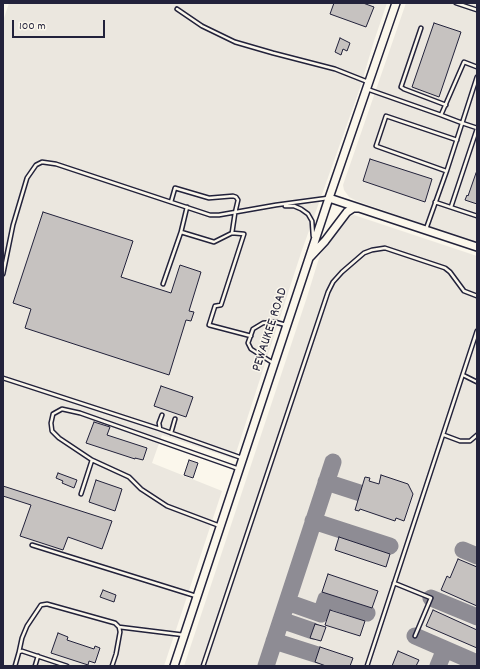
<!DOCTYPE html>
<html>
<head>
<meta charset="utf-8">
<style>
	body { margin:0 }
	#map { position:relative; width:480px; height:669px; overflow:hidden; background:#fbf7ec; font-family:Dekko,sans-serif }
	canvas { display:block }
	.frame { position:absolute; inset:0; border:4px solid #22223b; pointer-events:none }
	.scale { position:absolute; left:12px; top:20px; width:93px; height:18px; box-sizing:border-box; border:2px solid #22223b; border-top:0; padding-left:5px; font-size:12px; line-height:14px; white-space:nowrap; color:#22223b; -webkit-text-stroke:3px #fbf7ec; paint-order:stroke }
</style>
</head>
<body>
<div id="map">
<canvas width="480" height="669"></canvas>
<div class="frame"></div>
<div class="scale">100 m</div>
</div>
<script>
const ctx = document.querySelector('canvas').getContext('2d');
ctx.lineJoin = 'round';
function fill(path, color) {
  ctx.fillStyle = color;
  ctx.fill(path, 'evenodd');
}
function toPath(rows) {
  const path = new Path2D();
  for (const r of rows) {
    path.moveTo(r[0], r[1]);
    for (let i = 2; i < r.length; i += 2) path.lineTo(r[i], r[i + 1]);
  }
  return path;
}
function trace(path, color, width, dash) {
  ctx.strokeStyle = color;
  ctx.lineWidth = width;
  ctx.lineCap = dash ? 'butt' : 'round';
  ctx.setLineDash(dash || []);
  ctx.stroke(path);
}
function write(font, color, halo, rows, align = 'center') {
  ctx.font = font + ' Dekko,sans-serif';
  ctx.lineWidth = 3;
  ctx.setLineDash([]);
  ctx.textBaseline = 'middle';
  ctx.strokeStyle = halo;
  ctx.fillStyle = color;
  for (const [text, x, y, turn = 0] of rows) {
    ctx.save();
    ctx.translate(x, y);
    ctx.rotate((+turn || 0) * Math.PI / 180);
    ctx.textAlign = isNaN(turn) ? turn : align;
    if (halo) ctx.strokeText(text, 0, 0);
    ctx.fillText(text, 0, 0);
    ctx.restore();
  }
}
fill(toPath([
	[9,3,387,3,374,41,360,88,301,253,234,459,162,435,152,463,222,491,164,666,3,666,3,21],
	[406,3,477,3,477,243,357,201,349,197,344,190,343,185],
	[354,215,477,256,477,666,184,666,307,297,320,255,345,218]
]), '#ebe7df');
trace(toPath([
	[326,482,360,493],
	[313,521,390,546],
	[463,550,477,556],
	[431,598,477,617],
	[287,602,321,614,326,599,367,613],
	[281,620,313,631],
	[415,636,477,663],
	[274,641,318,655],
	[266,666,333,462],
	[438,666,445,649]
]), '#8e8c94', 17);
const building = toPath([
	[334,3,363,3,374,7,366,27,330,14,334,3],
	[434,23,461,32,439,97,412,87,434,23],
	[340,38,350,43,347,51,343,49,341,55,335,52,340,38],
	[370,159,432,179,425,202,363,181,370,159],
	[476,173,477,173,477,204,465,200,467,195,468,196,476,173],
	[43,212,133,241,121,277,171,293,180,265,201,272,189,311,194,312,191,321,186,320,169,375,25,328,31,309,13,303,43,212],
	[161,386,193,397,186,417,154,406,161,386],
	[94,422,110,427,107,435,147,448,143,460,135,458,135,459,86,443,94,422],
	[189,460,198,463,193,478,184,475,189,460],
	[58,473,77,480,74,488,62,483,63,481,56,478,58,473],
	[381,475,408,484,413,494,404,521,396,518,395,521,360,509,359,511,355,510,365,477,370,478,369,481,379,484,381,475],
	[96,480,122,489,115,511,89,502,96,480],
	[3,486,112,521,102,549,68,537,63,550,20,536,31,505,3,496,3,486],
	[339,537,390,554,386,567,335,550,339,537],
	[458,559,477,567,477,606,441,590,447,576,450,578,458,559],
	[328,574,378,591,372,608,322,592,328,574],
	[103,590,116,595,114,602,100,597,103,590],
	[330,610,365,621,360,636,325,625,330,610],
	[433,610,477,630,477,648,426,626,433,610],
	[315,624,326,627,321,641,310,638,315,624],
	[58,633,68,637,67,640,94,649,95,646,100,648,95,663,89,661,88,665,51,653,58,633],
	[320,647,353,658,350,666,326,666,315,662,320,647],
	[398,651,419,660,416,666,392,666,398,651]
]);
fill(building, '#c6c2c0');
trace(building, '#22223b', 1);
const lane = toPath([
	[456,3,477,10],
	[177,9,202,26,235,42,273,53,335,69,368,82],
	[421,28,401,87,404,89,446,105],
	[367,89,441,115,464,62,477,67],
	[441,115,462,123,477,128],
	[446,171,376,146,386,116,457,140],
	[171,202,175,188,209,198,233,196,236,197,238,200,235,213,232,233,244,234,221,305,215,306,209,325,251,336],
	[435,202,477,216],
	[285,206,294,206,301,209,308,214,312,221,313,236],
	[187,207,181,232,214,242,232,233],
	[451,207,477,129],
	[426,229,447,170,477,77],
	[3,274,13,225,27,178,36,165,42,162,56,164,210,215,219,215,276,205,328,198],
	[163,284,181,232],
	[273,363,251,349,248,343,253,329,263,323,275,322,286,325],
	[463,375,477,382],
	[3,378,160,429],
	[162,415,159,423,160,429,242,458],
	[171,433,175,419],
	[444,435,460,441,470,441,477,435],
	[81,494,92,460],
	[220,526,167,506,141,489,129,477,92,460,59,438,52,431,51,423,53,414,62,409,80,413,239,469],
	[32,545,196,596],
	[394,583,431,598,415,636],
	[119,627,184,635],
	[19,652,22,638,27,626,41,605,47,604,115,623,119,627,120,632,116,654,112,666],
	[15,666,19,652,22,651,67,666],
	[35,666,38,656],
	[203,666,328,292,333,282,342,272,364,253,372,250,385,248,445,268,450,272,464,291,477,296],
	[367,666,477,331]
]);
const secondary = toPath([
	[329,198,477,247],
	[310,257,325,241,347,212,353,208,357,208],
	[174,666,329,198,396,3]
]);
trace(lane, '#22223b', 5.5);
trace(secondary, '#22223b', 10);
trace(lane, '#fbf7ec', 2.5);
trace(secondary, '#fbf7ec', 7);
write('14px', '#22223b', '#fbf7ec', [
	["PEWAUKEE ROAD",271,330,-72]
]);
</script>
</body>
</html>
